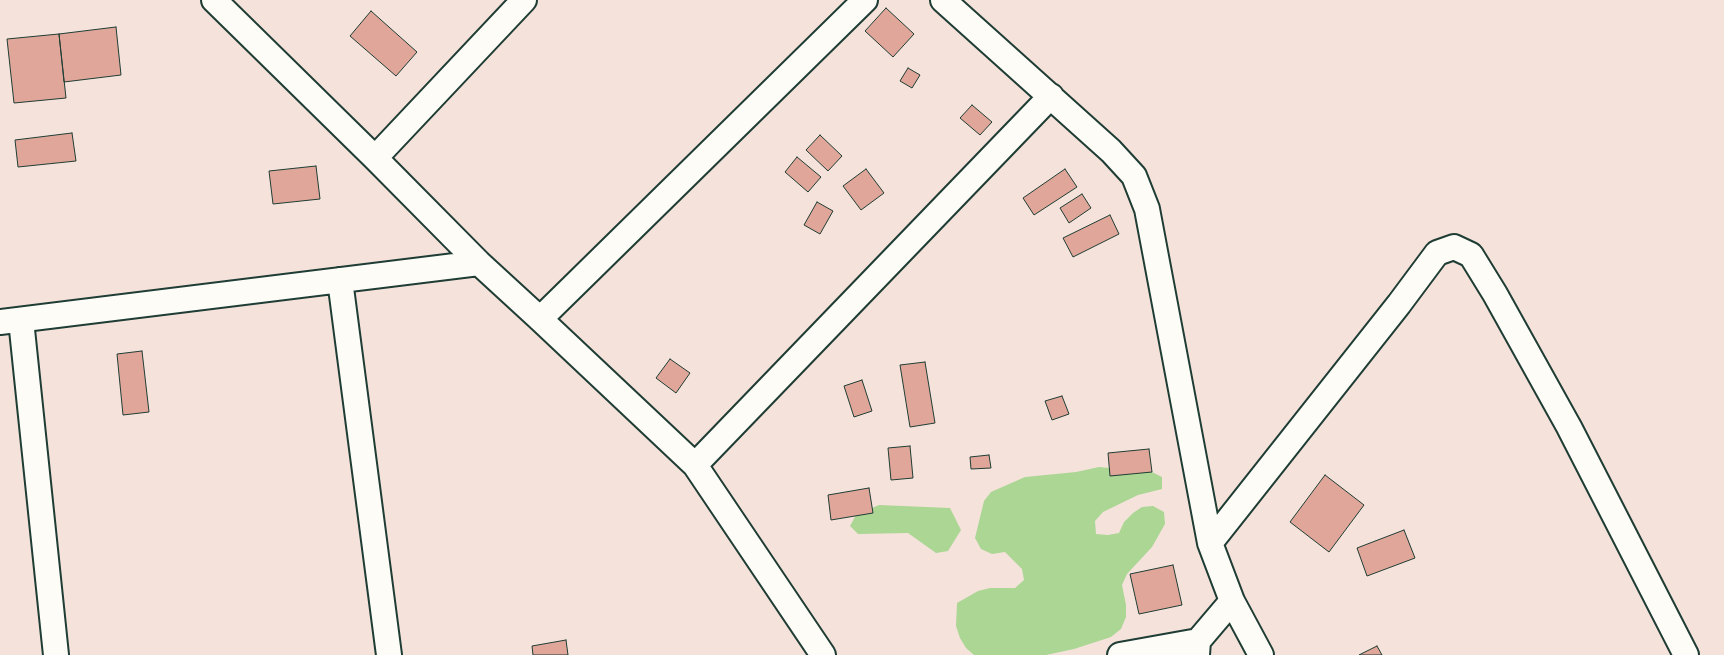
<!DOCTYPE html>
<html>
<head>
<meta charset="utf-8">
<style>
	body { margin:0 }
	canvas { display:block; background:#f4e2db }
</style>
</head>
<body>
<canvas width="1724" height="655"></canvas>
<script>
const ctx = document.querySelector('canvas').getContext('2d');
ctx.lineJoin = 'round';
function fill(path, color) {
  ctx.fillStyle = color;
  ctx.fill(path, 'evenodd');
}
function toPath(rows) {
  const path = new Path2D();
  for (const r of rows) {
    path.moveTo(r[0], r[1]);
    for (let i = 2; i < r.length; i += 2) path.lineTo(r[i], r[i + 1]);
  }
  return path;
}
function trace(path, color, width, dash) {
  ctx.strokeStyle = color;
  ctx.lineWidth = width;
  ctx.lineCap = dash ? 'butt' : 'round';
  ctx.setLineDash(dash || []);
  ctx.stroke(path);
}
fill(toPath([
	[1099,467,1152,472,1162,477,1162,489,1138,495,1103,512,1095,521,1096,534,1108,535,1119,533,1124,522,1133,513,1142,507,1153,506,1164,512,1165,524,1152,547,1127,574,1122,585,1126,605,1126,617,1121,629,1111,637,1074,649,1046,655,974,655,966,648,960,638,956,626,957,603,978,591,990,588,1015,588,1024,580,1022,569,1005,552,992,554,981,549,975,538,984,501,991,492,1025,477,1076,472],
	[879,505,950,508,961,530,948,551,936,553,908,533,858,534,850,526,856,515]
]), '#acd694');
const building = toPath([
	[886,8,914,34,893,57,865,31,886,8],
	[371,11,417,52,396,76,350,36,371,11],
	[116,27,121,75,64,82,59,34,116,27],
	[59,34,66,98,14,103,7,39,59,34],
	[908,68,920,75,912,88,900,81,908,68],
	[972,105,992,122,980,135,960,118,972,105],
	[72,133,76,161,18,167,15,140,72,133],
	[820,135,842,156,828,171,806,150,820,135],
	[797,157,821,177,808,192,785,172,797,157],
	[316,166,320,199,273,204,269,171,316,166],
	[866,169,884,193,861,210,843,186,866,169],
	[1065,169,1077,187,1034,215,1023,198,1065,169],
	[1082,194,1091,208,1069,223,1060,208,1082,194],
	[817,202,833,211,820,234,804,225,817,202],
	[1110,215,1119,234,1073,257,1063,238,1110,215],
	[142,351,149,412,123,415,117,354,142,351],
	[670,359,690,373,676,393,656,378,670,359],
	[925,362,935,423,910,427,900,365,925,362],
	[862,380,872,411,854,417,844,386,862,380],
	[1062,396,1069,414,1052,420,1045,401,1062,396],
	[910,446,913,478,891,480,888,448,910,446],
	[1149,449,1152,472,1110,476,1108,453,1149,449],
	[989,455,991,468,971,469,970,457,989,455],
	[1325,475,1364,505,1329,552,1290,522,1325,475],
	[869,488,873,513,831,520,828,495,869,488],
	[1404,530,1415,558,1367,576,1357,548,1404,530],
	[1173,565,1182,605,1139,614,1130,574,1173,565],
	[566,640,568,655,533,655,532,646,566,640],
	[1377,646,1382,655,1359,655,1377,646]
]);
fill(building, '#dfa699');
trace(building, '#1f3d34', 1);
const minor = toPath([
	[214,0,375,158,479,263,540,319,695,465,823,655],
	[943,0,1111,151,1134,176,1147,209,1210,543,1232,601,1261,655],
	[375,158,524,0],
	[340,280,389,655],
	[540,319,865,0],
	[21,320,56,655],
	[0,322,479,263],
	[695,465,1051,96],
	[1210,543,1399,304,1437,253,1454,247,1471,255,1495,294,1569,427,1686,655],
	[1120,655,1198,641],
	[1197,655,1198,641,1232,601]
]);
trace(minor, '#1f3d34', 28);
trace(minor, '#fdfcf7', 24);
</script>
</body>
</html>
